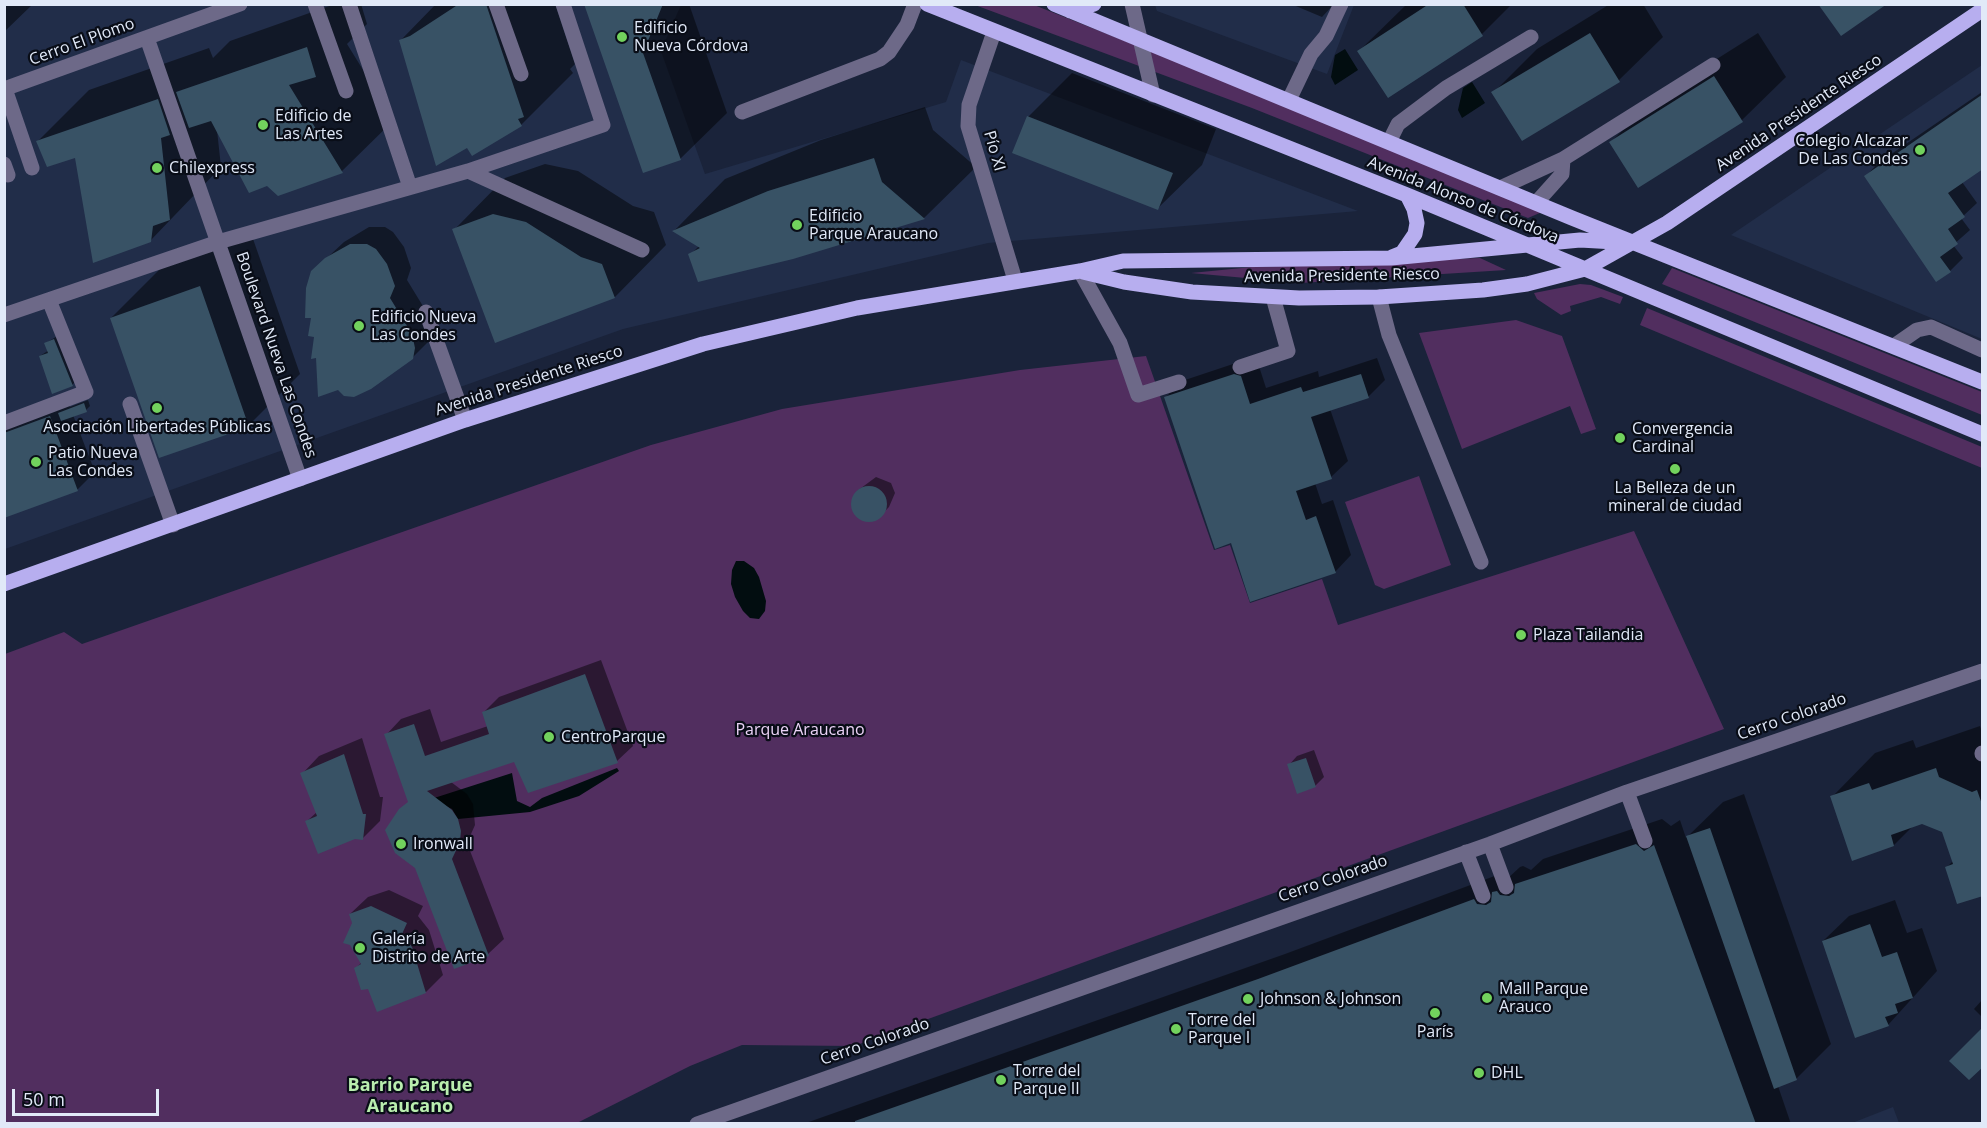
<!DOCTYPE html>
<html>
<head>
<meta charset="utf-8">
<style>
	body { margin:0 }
	#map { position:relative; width:1987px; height:1128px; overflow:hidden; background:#1a233a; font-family:"Open Sans",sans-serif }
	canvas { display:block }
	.frame { position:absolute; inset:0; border:6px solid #e1e9f8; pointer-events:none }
	.scale { position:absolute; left:12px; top:1089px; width:147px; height:27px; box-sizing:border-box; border:3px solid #e1e9f8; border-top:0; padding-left:8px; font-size:18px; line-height:21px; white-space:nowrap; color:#e1e9f8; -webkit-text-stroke:4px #090d17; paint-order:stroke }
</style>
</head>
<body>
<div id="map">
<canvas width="1987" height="1128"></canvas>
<div class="frame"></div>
<div class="scale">50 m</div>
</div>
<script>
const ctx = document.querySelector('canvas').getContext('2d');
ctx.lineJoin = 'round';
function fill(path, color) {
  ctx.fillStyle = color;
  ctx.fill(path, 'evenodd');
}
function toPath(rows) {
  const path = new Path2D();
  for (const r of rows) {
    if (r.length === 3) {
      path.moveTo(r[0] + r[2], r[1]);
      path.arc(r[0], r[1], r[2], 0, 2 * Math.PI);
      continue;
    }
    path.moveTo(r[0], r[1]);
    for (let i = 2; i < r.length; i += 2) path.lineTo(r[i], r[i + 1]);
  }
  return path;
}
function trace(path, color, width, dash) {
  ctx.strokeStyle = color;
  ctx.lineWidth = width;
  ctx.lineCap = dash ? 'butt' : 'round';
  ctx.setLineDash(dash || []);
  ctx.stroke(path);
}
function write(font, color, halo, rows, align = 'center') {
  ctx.font = font + ' "Open Sans",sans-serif';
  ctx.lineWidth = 4.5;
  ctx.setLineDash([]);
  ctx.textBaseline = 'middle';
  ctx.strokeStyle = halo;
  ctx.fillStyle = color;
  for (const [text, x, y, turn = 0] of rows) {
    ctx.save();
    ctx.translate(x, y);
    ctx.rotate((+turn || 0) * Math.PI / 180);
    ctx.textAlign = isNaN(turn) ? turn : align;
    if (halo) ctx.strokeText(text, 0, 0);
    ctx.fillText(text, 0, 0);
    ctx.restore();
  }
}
fill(toPath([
	[4,5,681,5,661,51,705,174,946,102,961,60,1358,211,988,243,623,329,5,549],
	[1155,5,1354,5,1327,74,1157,11],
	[1982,65,1982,339,1731,235],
	[1893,1107,1899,1123,1852,1123]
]), '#212d49');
fill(toPath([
	[975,5,1034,5,1549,209,1528,218,1252,108],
	[1480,258,1506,270,1300,283,1191,273,1252,267],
	[1672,268,1982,392,1982,415,1662,284],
	[1580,284,1591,285,1623,297,1620,304,1601,297,1570,306,1571,311,1561,315,1537,299,1534,293],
	[1647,308,1982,447,1982,468,1640,325],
	[1516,320,1562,336,1596,429,1581,434,1570,406,1462,449,1419,333],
	[1146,356,1214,550,1230,545,1250,603,1322,579,1338,625,1634,531,1724,729,854,1046,742,1045,690,1066,577,1123,5,1124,5,654,64,632,82,644,651,445,782,409,1020,370],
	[1419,476,1451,565,1384,589,1375,585,1345,502]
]), '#512e5f');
fill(toPath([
	[1345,49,1358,70,1335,85,1331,77,1335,55],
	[1472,82,1485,103,1462,118,1458,110,1463,88],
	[736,561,744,561,754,568,759,577,766,601,765,611,759,619,750,618,743,611,735,597,731,584,732,570],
	[617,768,619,771,579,796,530,812,458,819,452,809,431,799,512,773,517,801,530,807,542,798]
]), '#020d10');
fill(toPath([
	[4,4,33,4,4,32],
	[335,4,361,4,367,24,347,44,394,120,342,171,278,194,217,130,221,167,150,241,77,156,38,141,89,90,209,48,213,58,230,41],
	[436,4,555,4,575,64,570,69,573,73,521,125,468,146,401,40],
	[586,4,689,4,727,113,680,159],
	[1291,4,1334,4,1322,17],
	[1407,4,1512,4,1482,34,1388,96,1359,51],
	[1610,4,1643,4,1663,37,1619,80,1522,139,1493,93,1537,49],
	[1758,33,1786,77,1742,120,1639,186,1611,142,1655,98],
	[1072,73,1216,129,1202,165,1158,208,1028,117],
	[1982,92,1982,167,1962,182,1977,203,1961,218,1970,230,1953,245,1963,258,1950,271,1866,176,1878,163],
	[925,107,933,130,976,167,924,218,793,258,690,255,699,246,675,230,725,179,821,140],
	[545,164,578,171,633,206,654,212,666,245,615,297,496,341,454,230,505,178],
	[369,227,385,227,393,232,404,247,411,268,407,280,429,316,430,340,412,358,318,357,312,317,312,272,344,242],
	[252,236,300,374,248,426,111,318,163,266],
	[59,335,77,380,72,385,40,356,49,350,46,343],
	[1251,358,1257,360,1266,388,1318,371,1319,377,1377,358,1385,380,1368,397,1330,409,1348,461,1331,477,1315,483,1322,504,1333,500,1351,555,1335,572,1232,542,1166,397,1182,381],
	[67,400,70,407,88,400,90,406,86,410,73,415,95,472,78,489,4,517,4,423],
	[876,477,891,483,895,493,889,507,880,516,864,520,855,513,852,502,857,491],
	[601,660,633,746,617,761,515,760,451,782,467,794,473,804,475,825,467,843,504,939,488,954,455,967,409,801,386,735,401,719,430,709,441,742,488,726,483,713,499,697],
	[1980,726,1982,732,1982,894,1947,867,1953,861,1944,831,1922,823,1913,826,1894,845,1832,797,1875,753,1913,740,1916,748],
	[362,738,380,797,383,797,380,821,363,838,307,821,317,812,302,774,319,756],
	[1314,750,1324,777,1315,786,1289,765,1297,756],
	[1744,794,1831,1044,1796,1079,1778,1086,1791,1124,803,1124,1285,954,1500,874,1507,879,1520,867,1523,866,1531,870,1543,859,1662,819,1671,826,1680,820,1686,838,1723,802],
	[389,890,423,906,418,916,429,930,443,975,426,992,369,987,356,968,362,962,350,914,368,897],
	[1895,900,1907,933,1922,928,1937,971,1888,1025,1823,941,1849,916],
	[1982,1000,1982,1017,1974,1009]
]), '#0007');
fill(toPath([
	[459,4,486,4,524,117,518,119,522,126,472,156,467,148,436,166,399,40,410,36],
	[584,4,663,4,643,53,681,160,643,173],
	[1429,4,1463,4,1483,36,1388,98,1357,51],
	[1818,4,1887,4,1841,36],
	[1590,33,1620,82,1522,141,1491,92],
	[307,47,316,77,289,85,343,173,278,196,267,186,249,193,211,121,189,128,176,92],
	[1714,76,1743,122,1638,188,1609,142],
	[1983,94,1983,169,1948,193,1965,217,1948,229,1958,244,1940,257,1951,272,1936,282,1864,176],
	[158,99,170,135,161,138,170,220,153,226,151,242,93,263,75,158,47,167,36,141],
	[1027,116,1173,173,1158,210,1012,153],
	[874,158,882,182,925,219,793,259,698,282,688,254,700,248,672,231,768,191],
	[493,214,526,222,581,257,602,264,615,298,495,343,452,229],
	[350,244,367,244,376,249,387,264,395,286,390,298,412,334,415,348,413,359,371,389,354,397,344,396,338,390,318,397,316,358,311,359,314,337,308,336,311,318,305,318,306,288,311,271,325,258],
	[200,286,249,427,159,458,110,318],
	[54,339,73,386,52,394,39,356,48,353,44,343],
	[1234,374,1241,376,1250,404,1301,387,1303,392,1361,374,1369,398,1311,417,1332,479,1296,491,1306,520,1316,516,1336,573,1250,602,1231,543,1215,549,1164,397],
	[84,403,87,412,61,421,58,413],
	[50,416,78,491,4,518,4,433],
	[869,504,18],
	[585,674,618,763,528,793,514,762,427,791,452,810,458,819,461,831,460,842,452,859,489,956,454,969,415,868,395,853,385,830,399,809,408,802,384,734,414,724,425,756,489,734,482,712],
	[344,754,363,814,366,814,363,840,355,839,318,854,305,821,317,816,300,773],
	[1306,758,1316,787,1297,794,1287,764],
	[1936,768,1939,777,1972,792,1977,790,1983,807,1983,896,1957,904,1945,867,1953,864,1942,832,1922,824,1891,835,1894,846,1852,861,1830,796,1869,783,1872,790],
	[1710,828,1797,1080,1774,1089,1686,836],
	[1636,844,1644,851,1654,845,1756,1124,855,1124,855,1121,1258,979,1474,899,1477,904,1486,905,1491,902,1492,892,1497,891,1500,895,1509,896,1514,893,1515,884],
	[371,906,407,923,402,934,412,947,426,993,377,1012,368,989,361,990,354,968,361,964,350,945,343,943,352,923,349,914],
	[1870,924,1882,957,1897,952,1913,998,1895,1004,1898,1013,1885,1017,1889,1026,1855,1038,1822,941],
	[1983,1027,1983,1067,1969,1080,1949,1061]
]), '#385265');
trace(toPath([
	[315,4,346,91],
	[349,4,410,187],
	[496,4,521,74],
	[1132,4,1153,95],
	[994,32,969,105,968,126,1015,280],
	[147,38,300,479],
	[4,89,240,4],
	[5,89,32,168],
	[1289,100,1311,54,1326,36,1341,4],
	[742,112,880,59,889,52,907,25,915,4],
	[1389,142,1398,124,1446,88,1531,37],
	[4,164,8,175],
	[468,171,603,125,563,4],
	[1500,188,1563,159,1713,65],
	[1536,203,1562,174,1563,159],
	[1080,271,1120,343,1138,395,1179,382],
	[1379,297,1389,335,1481,562],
	[426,312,465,420],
	[4,315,218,242,468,171,642,250],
	[1894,346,1917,330,1931,327,1982,350],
	[1240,367,1288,351,1273,297],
	[130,404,173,525],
	[4,423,86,392,49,300],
	[1982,753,1982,754],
	[1627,792,1645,841],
	[1490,844,1506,887],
	[1466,852,1483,896],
	[697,1124,1490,844,1627,792,1982,671]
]), '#6d6988', 15);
trace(toPath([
	[927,4,1407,195,1982,434],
	[1054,4,1572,218,1982,382],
	[1070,11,1094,4],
	[1392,257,1402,253,1415,234,1417,223,1414,209,1407,195],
	[1083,272,1124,282,1192,292,1299,298,1379,297,1483,290,1527,284,1585,269,1667,223,1982,10],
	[4,584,465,420,703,344,857,308,1080,271,1123,261,1391,258,1580,240,1633,243]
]), '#b7aeef', 15);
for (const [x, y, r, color] of [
	[622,37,6,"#72d25d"],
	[263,125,6,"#72d25d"],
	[1920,150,6,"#72d25d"],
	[157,168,6,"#72d25d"],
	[797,225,6,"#72d25d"],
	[359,326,6,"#72d25d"],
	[157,408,6,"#72d25d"],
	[1620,438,6,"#72d25d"],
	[36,462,6,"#72d25d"],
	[1675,469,6,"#72d25d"],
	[1521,635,6,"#72d25d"],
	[549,737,6,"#72d25d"],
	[401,844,6,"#72d25d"],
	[360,948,6,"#72d25d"],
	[1487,998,6,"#72d25d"],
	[1248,999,6,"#72d25d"],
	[1435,1013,6,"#72d25d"],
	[1176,1029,6,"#72d25d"],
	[1479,1073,6,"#72d25d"],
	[1001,1080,6,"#72d25d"]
]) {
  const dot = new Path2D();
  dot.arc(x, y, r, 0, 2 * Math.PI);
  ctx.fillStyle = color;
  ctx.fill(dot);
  trace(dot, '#090d17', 2);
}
write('16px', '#e1e9f8', '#090d17', [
	["Edificio",634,28],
	["Nueva Córdova",634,46],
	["Edificio de",275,116],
	["Las Artes",275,134],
	["Colegio Alcazar",1908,141,"right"],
	["De Las Condes",1908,159,"right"],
	["Chilexpress",169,168],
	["Edificio",809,216],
	["Parque Araucano",809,234],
	["Edificio Nueva",371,317],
	["Las Condes",371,335],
	["Asociación Libertades Públicas",157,427,"center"],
	["Convergencia",1632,429],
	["Cardinal",1632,447],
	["Patio Nueva",48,453],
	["Las Condes",48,471],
	["La Belleza de un",1675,488,"center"],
	["mineral de ciudad",1675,506,"center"],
	["Plaza Tailandia",1533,635],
	["CentroParque",561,737],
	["Ironwall",413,844],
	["Galería",372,939],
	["Distrito de Arte",372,957],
	["Mall Parque",1499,989],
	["Arauco",1499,1007],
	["Johnson & Johnson",1260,999],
	["Torre del",1188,1020],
	["Parque I",1188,1038],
	["París",1435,1032,"center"],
	["Torre del",1013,1071],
	["Parque II",1013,1089],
	["DHL",1491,1073]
], 'left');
write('16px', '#e1e9f8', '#090d17', [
	["Cerro El Plomo",82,42,-20],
	["Avenida Presidente Riesco",1799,113,-34],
	["Pío XI",994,151,74],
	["Avenida Alonso de Córdova",1463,200,22],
	["Avenida Presidente Riesco",1342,276,-1],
	["Boulevard Nueva Las Condes",276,355,71],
	["Avenida Presidente Riesco",529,381,-18],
	["Cerro Colorado",1792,717,-19],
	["Cerro Colorado",1333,879,-19],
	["Cerro Colorado",875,1042,-19]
]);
write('16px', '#ecd3f7', '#090d17', [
	["Parque Araucano",800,730]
]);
write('bold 18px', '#baeeaf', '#090d17', [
	["Barrio Parque",410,1086],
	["Araucano",410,1107]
]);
</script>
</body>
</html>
